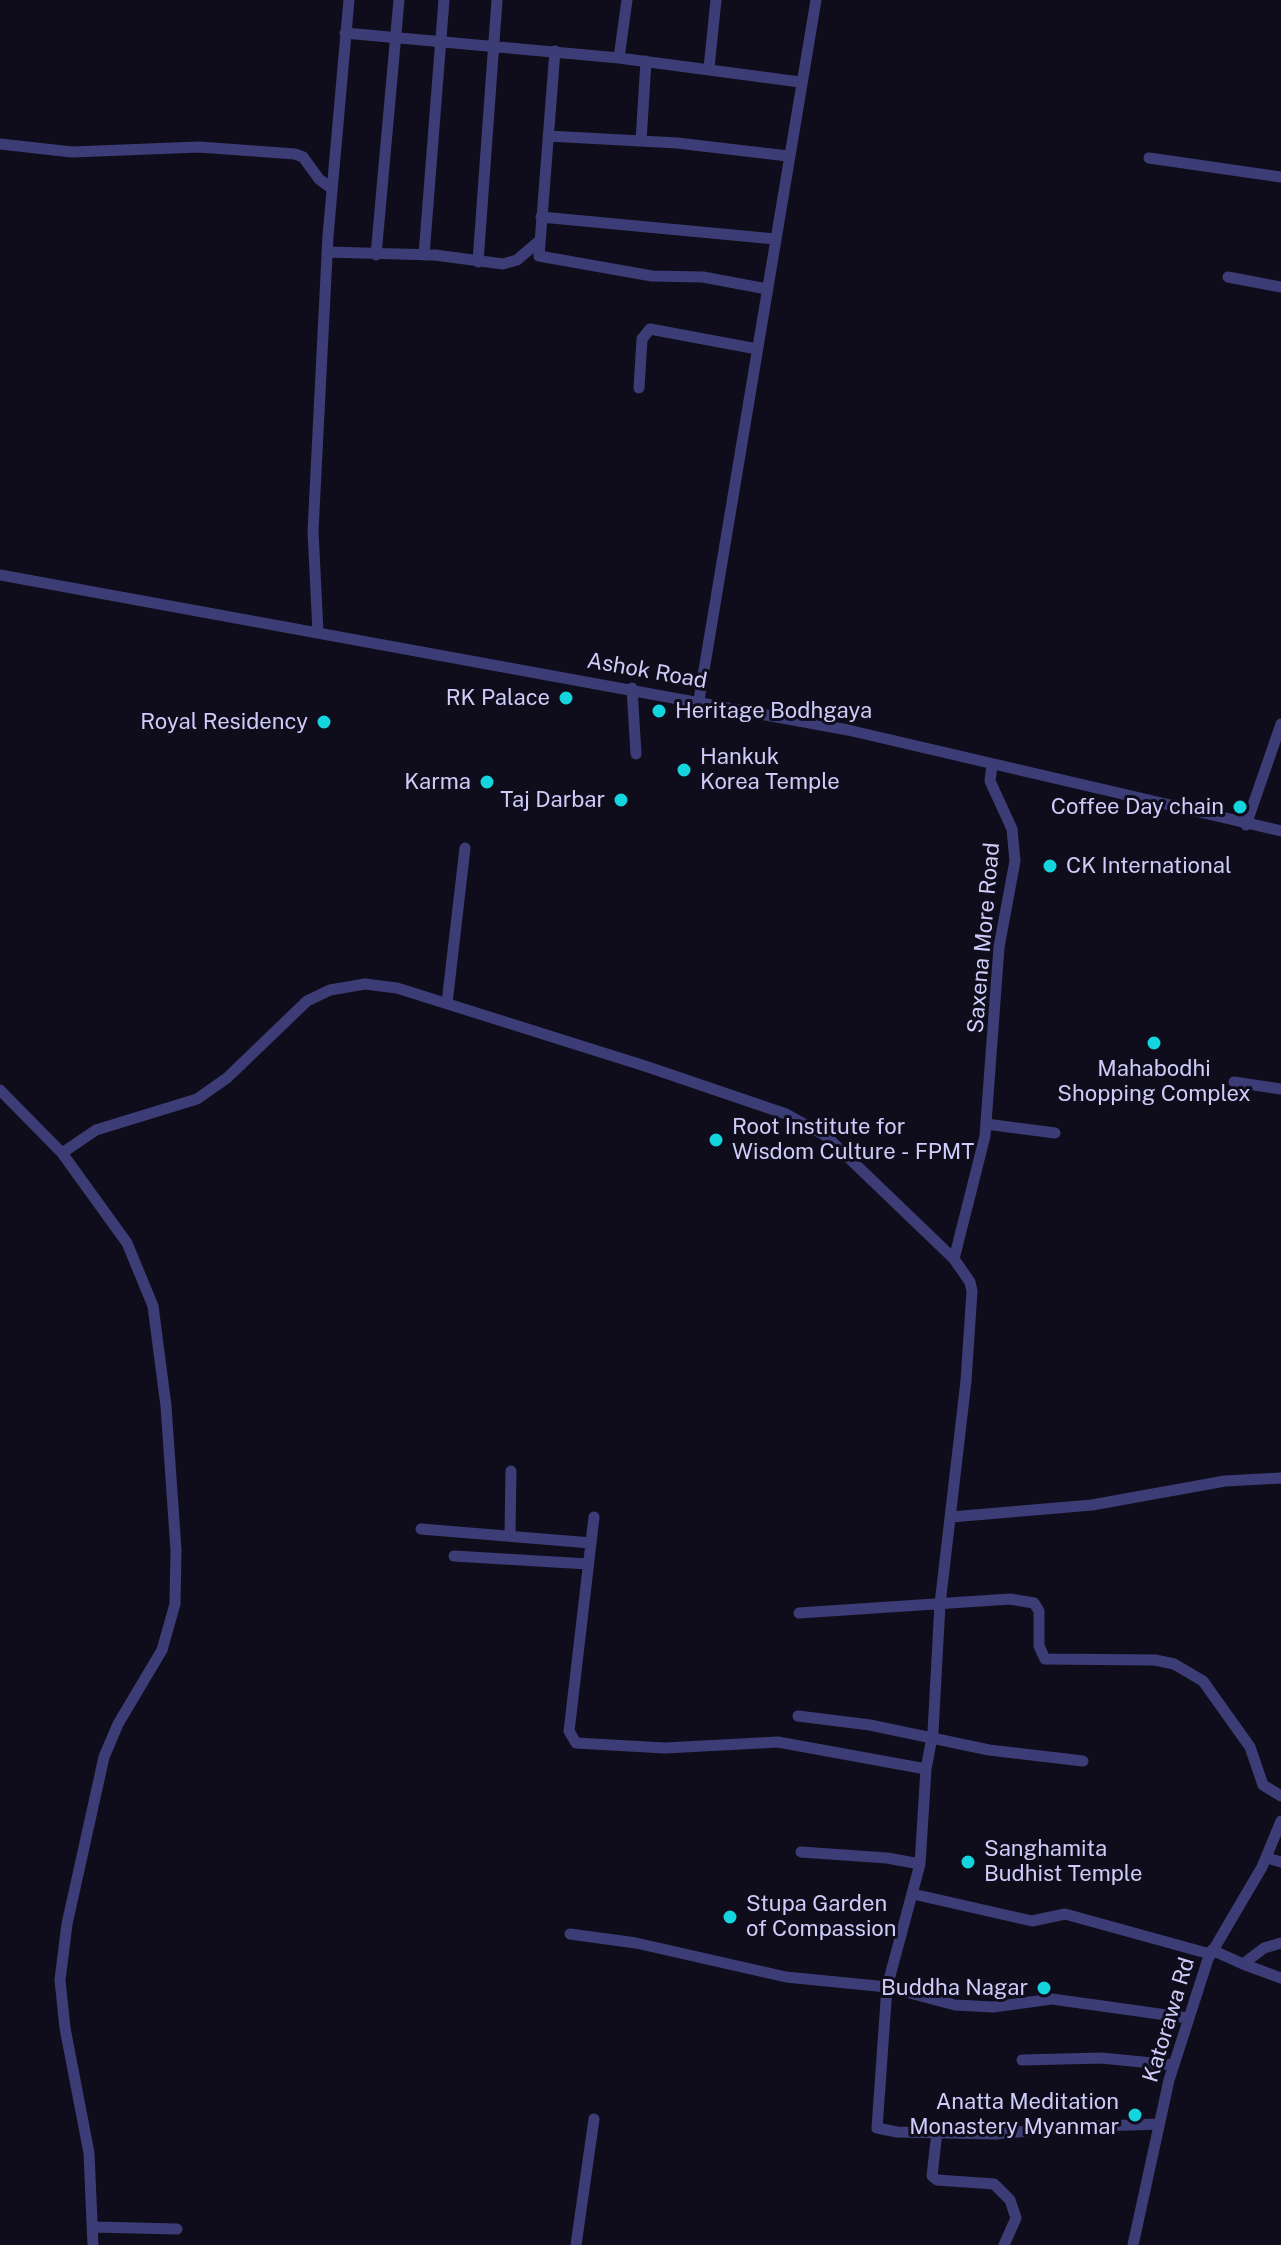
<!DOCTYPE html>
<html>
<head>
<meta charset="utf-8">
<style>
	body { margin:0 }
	canvas { display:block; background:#0f0d1b }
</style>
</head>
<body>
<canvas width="1281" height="2245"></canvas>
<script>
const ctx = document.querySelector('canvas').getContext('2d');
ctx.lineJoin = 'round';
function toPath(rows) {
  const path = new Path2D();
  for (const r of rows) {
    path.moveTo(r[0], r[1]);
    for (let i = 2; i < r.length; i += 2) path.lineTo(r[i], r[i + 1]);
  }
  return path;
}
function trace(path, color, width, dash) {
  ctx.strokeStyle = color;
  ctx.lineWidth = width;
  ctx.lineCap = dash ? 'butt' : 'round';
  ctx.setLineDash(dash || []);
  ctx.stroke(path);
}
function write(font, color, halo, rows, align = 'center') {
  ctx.font = font + ' "Public Sans",sans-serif';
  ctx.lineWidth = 6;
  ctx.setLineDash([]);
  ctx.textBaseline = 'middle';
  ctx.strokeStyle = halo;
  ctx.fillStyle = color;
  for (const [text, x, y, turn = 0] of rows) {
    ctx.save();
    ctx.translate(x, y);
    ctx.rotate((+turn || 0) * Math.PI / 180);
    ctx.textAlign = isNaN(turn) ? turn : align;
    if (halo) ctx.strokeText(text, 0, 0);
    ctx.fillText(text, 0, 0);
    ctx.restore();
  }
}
trace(toPath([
	[345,33,619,58,800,82],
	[555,51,539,256,652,276,703,277,767,289],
	[619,58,627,0],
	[709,68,716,0],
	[548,136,677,143,788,156],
	[641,141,646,61],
	[0,144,72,152,199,147,295,154,303,157,319,179,331,188],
	[1149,158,1281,177],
	[541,217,775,239],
	[327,252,435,255,503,264,517,260,538,242],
	[376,255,399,0],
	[424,255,444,0],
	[478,262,497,0],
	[1228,277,1281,287],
	[639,388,642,339,650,329,757,349],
	[0,575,848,730,1281,831],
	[318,632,313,531,328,236,349,0],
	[632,688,636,754],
	[699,700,816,0],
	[1246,825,1281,724],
	[447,1003,465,848],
	[1234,1082,1281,1089],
	[0,1090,62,1153,127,1243,153,1306,166,1406,176,1550,175,1604,162,1650,118,1724,104,1757,67,1924,60,1980,65,2028,89,2153,93,2245],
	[986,1124,1055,1133],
	[62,1153,96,1130,197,1099,227,1078,307,1001,330,990,365,984,397,988,645,1066,786,1114,826,1136,954,1259,970,1282,972,1291,966,1381,940,1604,933,1732,926,1769,920,1864,887,1987,877,2128,897,2132,996,2134,1071,2127,1159,2124],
	[954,1259,985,1136,999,947,1015,861,1012,829,990,781,992,765],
	[594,1517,570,1723,569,1731,576,1743,665,1748,778,1742,926,1769],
	[951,1517,1092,1505,1225,1481,1281,1478],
	[421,1529,591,1543],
	[510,1536,511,1471],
	[454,1556,588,1564],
	[799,1613,1010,1599,1034,1603,1039,1611,1039,1646,1045,1659,1155,1660,1174,1664,1203,1681,1250,1747,1263,1785,1281,1796],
	[798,1716,870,1725,989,1750,1083,1761],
	[801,1852,887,1858,920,1864],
	[1267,1858,1281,1862],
	[913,1894,1032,1921,1065,1914,1210,1954],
	[570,1934,636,1943,786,1977,887,1987,955,2005,993,2007,1052,1999,1188,2018],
	[1212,1950,1243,1964,1264,1948,1281,1943],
	[1243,1964,1281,1978],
	[1022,2060,1101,2058,1173,2065],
	[937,2132,932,2176,937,2180,994,2184,1010,2200,1016,2218,1004,2245],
	[93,2227,177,2229],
	[576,2245,594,2119],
	[1133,2245,1169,2080,1208,1959,1262,1867,1281,1821]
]), '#3c3d76', 11);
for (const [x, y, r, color] of [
	[566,698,8,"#14d4de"],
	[659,711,8,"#14d4de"],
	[324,722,8,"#14d4de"],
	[684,770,8,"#14d4de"],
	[487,782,8,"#14d4de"],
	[621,800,8,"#14d4de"],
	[1240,807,8,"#14d4de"],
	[1050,866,8,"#14d4de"],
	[1154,1043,8,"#14d4de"],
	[716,1140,8,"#14d4de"],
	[968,1862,8,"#14d4de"],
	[730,1917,8,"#14d4de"],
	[1044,1988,8,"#14d4de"],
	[1135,2115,8,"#14d4de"]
]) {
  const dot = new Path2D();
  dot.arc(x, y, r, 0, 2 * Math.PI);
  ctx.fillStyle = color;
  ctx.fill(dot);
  trace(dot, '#0f0d1b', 3);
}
write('22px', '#cfccfa', '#0f0d1b', [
	["Ashok Road",647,671,10],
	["Saxena More Road",984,938,-85],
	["Katorawa Rd",1169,2020,-73]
]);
write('22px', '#cfccfa', '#0f0d1b', [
	["RK Palace",550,698],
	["Heritage Bodhgaya",675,711,"left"],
	["Royal Residency",308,722],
	["Hankuk",700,757,"left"],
	["Korea Temple",700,782,"left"],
	["Karma",471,782],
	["Taj Darbar",605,800],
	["Coffee Day chain",1224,807],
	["CK International",1066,866,"left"],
	["Mahabodhi",1154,1069,"center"],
	["Shopping Complex",1154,1094,"center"],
	["Root Institute for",732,1127,"left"],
	["Wisdom Culture - FPMT",732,1152,"left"],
	["Sanghamita",984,1849,"left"],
	["Budhist Temple",984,1874,"left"],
	["Stupa Garden",746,1904,"left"],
	["of Compassion",746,1929,"left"],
	["Buddha Nagar",1028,1988],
	["Anatta Meditation",1119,2102],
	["Monastery Myanmar",1119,2127]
], 'right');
</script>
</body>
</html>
